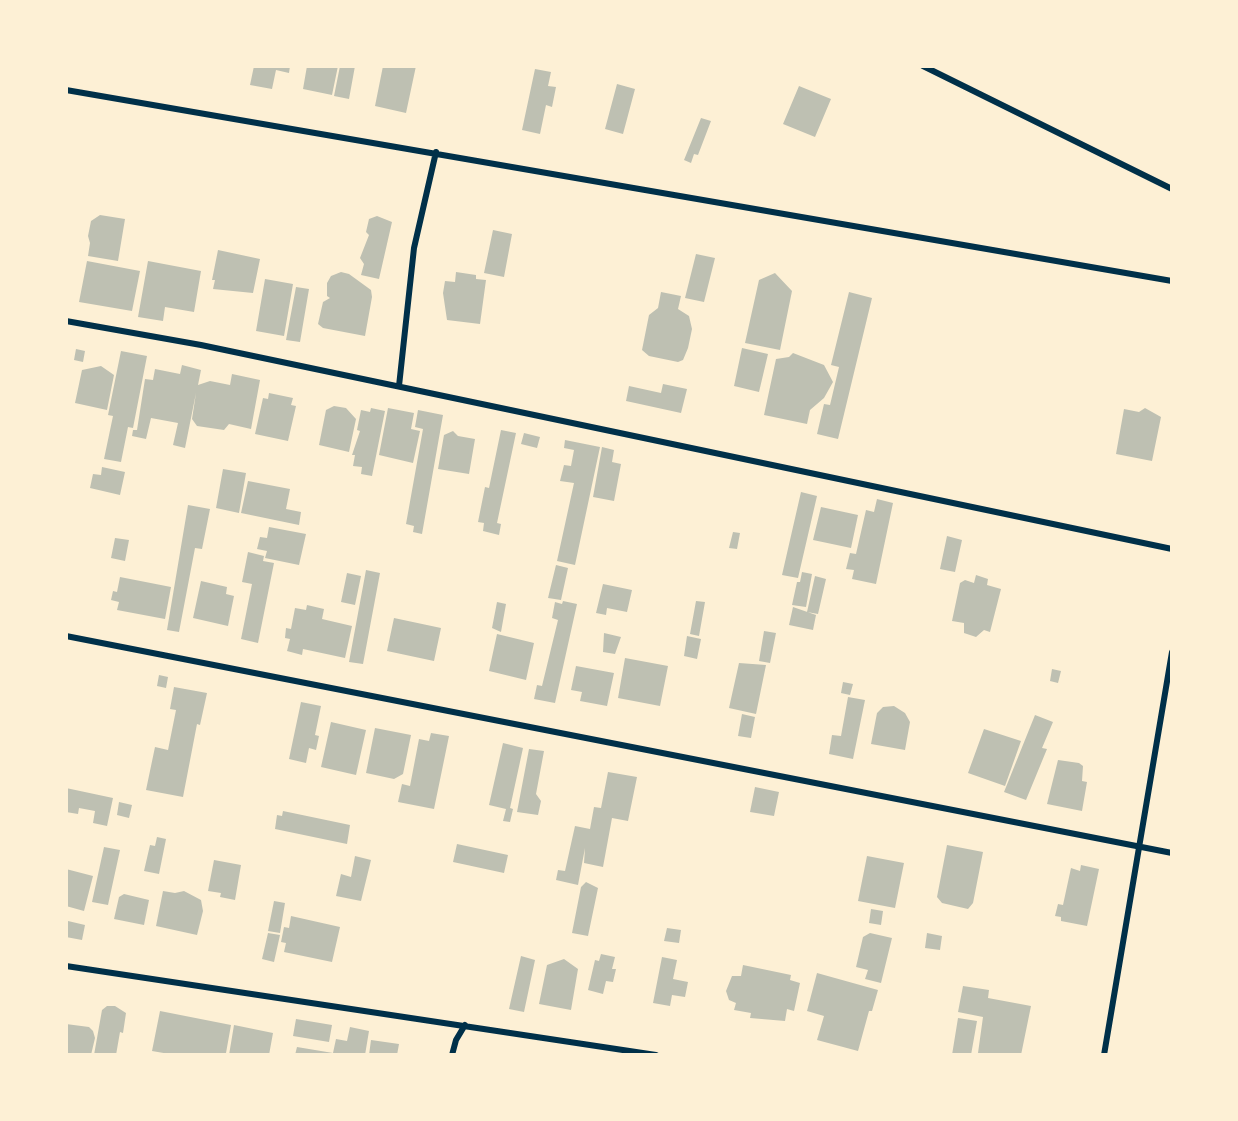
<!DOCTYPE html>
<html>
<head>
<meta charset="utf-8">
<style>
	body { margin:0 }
	#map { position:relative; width:1238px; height:1121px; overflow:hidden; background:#fdf0d5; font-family:"Alegreya Sans",sans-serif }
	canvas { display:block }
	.frame { position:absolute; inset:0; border:68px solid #fdf0d5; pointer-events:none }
</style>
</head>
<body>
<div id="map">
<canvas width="1238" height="1121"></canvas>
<div class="frame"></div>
</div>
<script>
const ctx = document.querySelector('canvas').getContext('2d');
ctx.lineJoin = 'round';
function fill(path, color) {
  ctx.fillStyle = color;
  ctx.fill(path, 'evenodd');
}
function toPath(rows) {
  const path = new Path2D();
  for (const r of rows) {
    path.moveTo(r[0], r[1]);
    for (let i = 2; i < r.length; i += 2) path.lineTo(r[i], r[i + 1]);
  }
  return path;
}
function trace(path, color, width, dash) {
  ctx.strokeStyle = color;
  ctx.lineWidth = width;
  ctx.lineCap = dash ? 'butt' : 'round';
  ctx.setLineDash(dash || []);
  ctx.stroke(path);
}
fill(toPath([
	[254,66,290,66,289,73,276,70,272,89,250,85],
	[307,66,338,66,332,95,303,89],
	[340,66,355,66,349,99,334,96],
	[383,66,416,66,406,113,375,106],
	[535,69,551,72,548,86,556,87,552,107,546,105,540,134,522,130],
	[617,84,635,89,623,134,605,129],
	[799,86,831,99,815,137,783,124],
	[701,118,711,121,698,155,694,154,691,163,684,160],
	[100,215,125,219,118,261,88,256,90,243,88,236,91,221],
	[377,216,392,222,379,279,361,275,364,264,360,258,369,235,366,232,369,219],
	[493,230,512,234,504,277,484,273],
	[218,250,260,259,253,293,213,289,215,280,212,280],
	[696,254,715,258,704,302,685,298],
	[87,261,140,271,132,311,79,302],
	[148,261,201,271,194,312,165,307,163,321,138,317],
	[341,272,349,274,371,290,372,297,365,336,323,328,318,324,323,302,330,298,327,296,327,283,331,276],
	[456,272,476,275,476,279,486,280,480,324,447,320,443,293,445,281,455,282],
	[775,273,792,291,780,350,745,343,759,280],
	[265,279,293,284,284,336,256,331],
	[296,287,309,289,300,342,286,340],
	[661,292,681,296,678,309,689,316,692,329,688,348,683,360,678,362,649,356,642,350,649,315,658,308],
	[849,292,872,298,838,439,817,434,824,404,830,405,839,367,831,365],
	[742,348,768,354,759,392,734,386],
	[76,349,85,351,83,362,74,360],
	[121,351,147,356,133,428,128,427,121,462,104,459,113,416,108,415],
	[793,353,824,365,833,382,824,398,810,410,807,424,764,415,776,359,789,357],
	[182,365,201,370,198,385,210,381,230,385,232,374,260,380,251,429,229,424,224,430,197,426,192,419,196,393,185,448,173,445,178,423,151,418,146,439,132,436,133,430,137,430,145,379,153,380,155,369,180,374],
	[101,366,114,375,107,410,75,403,82,370],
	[663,384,687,389,681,413,626,401,629,386,661,393],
	[269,393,293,398,291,405,296,406,288,441,255,434,263,398,268,399],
	[334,406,346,408,356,419,349,452,319,445,326,410],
	[371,408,385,411,372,476,361,474,362,467,353,466,355,455,352,455,360,431,357,430,361,410,370,412],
	[388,408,414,413,411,429,420,431,413,463,379,455],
	[1145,408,1161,417,1152,461,1116,454,1124,409,1139,412],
	[418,410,443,415,422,534,413,532,414,526,406,524,423,429,415,427],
	[501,430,516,433,497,523,501,524,499,535,483,531,484,523,478,522,485,487,489,488],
	[453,431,458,436,475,439,469,474,438,469,444,435],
	[524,433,540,437,537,448,521,444],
	[565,440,600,447,575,565,557,561,574,483,560,481,564,465,571,466,574,450,564,448],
	[602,447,614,450,612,462,621,464,614,501,593,497],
	[102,467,125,472,120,495,90,488,93,474,101,475],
	[223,469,246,473,239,513,216,508],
	[248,481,290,489,286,509,301,512,299,525,241,513],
	[801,492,817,496,798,578,782,575],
	[877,499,893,503,876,584,852,579,854,570,846,569,850,553,856,554,866,510,874,512],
	[188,505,210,509,202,549,195,548,179,632,167,630],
	[821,507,858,515,851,548,813,540],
	[269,527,306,534,299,565,265,558,267,551,257,549,260,537,267,538],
	[733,532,740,533,737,549,729,548],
	[947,536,962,540,955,572,940,569],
	[115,538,129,540,125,561,111,558],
	[248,552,264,556,263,561,274,563,258,643,241,639,252,584,242,582],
	[556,565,568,568,561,600,548,598],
	[366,570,380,573,363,664,349,662],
	[802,572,812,574,806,607,792,605,797,582,800,582],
	[347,573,361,576,355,605,341,602],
	[976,575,988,579,987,585,1001,589,990,632,984,630,976,637,964,633,964,623,952,621,960,583,965,580,974,583],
	[815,576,826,579,818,614,807,612],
	[120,577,171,587,165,619,117,610,119,602,111,600,113,591,117,592],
	[201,581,227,587,226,594,234,596,228,626,193,618],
	[603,584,632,590,627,612,607,608,606,615,596,613],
	[563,601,577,604,555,703,534,699,537,685,542,686,558,620,552,618,555,602,562,604],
	[696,601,705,602,699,636,690,634],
	[497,602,506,604,501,632,492,628],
	[307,605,324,609,322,619,352,626,345,658,303,649,302,655,287,651,290,639,285,638,286,628,291,629,295,608,306,610],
	[793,607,816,615,813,630,789,625],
	[394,618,441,628,434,661,387,651],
	[764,631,776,633,770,663,759,661],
	[604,633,621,637,615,654,603,652],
	[497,634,534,643,526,680,489,671],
	[687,636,701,639,697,659,684,656],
	[625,658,668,666,660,706,618,698],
	[739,663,766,665,756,714,729,708],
	[576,666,614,673,607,706,580,701,582,692,571,690],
	[1052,669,1061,671,1058,683,1050,681],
	[159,675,168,677,166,688,157,686],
	[843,682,853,684,850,695,841,693],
	[174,687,207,693,200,725,197,724,183,797,146,790,155,747,168,750,176,710,170,709],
	[848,697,865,700,853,759,829,754,832,735,841,736],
	[301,702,321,706,315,735,319,736,316,750,309,748,306,763,289,759],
	[894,706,905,713,910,722,905,750,871,744,877,713,883,707],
	[742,714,755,717,751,738,738,736],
	[1035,715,1053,722,1042,748,1047,749,1026,800,1004,792],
	[331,722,366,730,356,775,321,767],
	[375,728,411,735,403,774,394,779,366,773],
	[984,729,1021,741,1005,786,968,773],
	[431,733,449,736,434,809,398,802,402,784,410,786,419,739,429,741],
	[503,743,523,748,510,808,513,809,510,822,503,821,506,809,489,805],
	[529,749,544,751,536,794,541,801,538,815,517,812],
	[1058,760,1079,763,1083,766,1082,781,1087,782,1082,811,1047,804],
	[608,772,637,777,628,821,612,818,603,867,584,863,585,848,578,885,556,880,558,870,565,871,575,826,590,829,594,807,601,808],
	[755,787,779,792,774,816,750,812],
	[66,788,113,798,107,826,93,823,95,811,79,808,78,814,66,812],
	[119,802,132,805,129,818,117,815],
	[283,811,350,825,347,844,275,829,277,815,282,816],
	[157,837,166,839,159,874,144,871,150,845,155,846],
	[457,844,508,855,504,873,453,862],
	[947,845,983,852,973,903,968,909,942,903,937,897],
	[104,847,120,850,108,905,92,902],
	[355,856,371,860,361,901,336,896,341,874,351,877],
	[867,856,904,863,895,908,858,901],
	[214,860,241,865,235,900,220,897,221,893,208,891],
	[1081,865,1099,869,1087,926,1061,921,1061,917,1055,916,1058,904,1063,905,1071,868,1080,871],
	[66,869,93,876,84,911,66,906],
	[586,882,598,888,588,936,572,933,581,887],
	[163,891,175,893,184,891,201,900,203,911,197,935,156,926],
	[124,894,149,900,144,925,114,919,119,897],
	[274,901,285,903,280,933,268,931],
	[871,909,883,911,881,925,869,923],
	[291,916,340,927,332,962,284,952,286,943,281,942,284,927,289,928],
	[68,921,85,925,82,940,66,937],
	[667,928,681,930,679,943,664,941],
	[268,933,280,935,274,962,262,959],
	[870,933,892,938,881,983,865,979,868,970,856,967,863,937],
	[927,933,942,936,940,950,925,948],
	[601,954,615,957,612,969,616,969,613,982,606,981,603,994,588,990,595,960,599,961],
	[521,956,535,960,524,1012,509,1009],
	[662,957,677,960,673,979,688,982,685,997,672,995,670,1006,653,1003],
	[564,959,578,969,571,1010,539,1004,547,965],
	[743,965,791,975,790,980,800,983,794,1011,787,1009,785,1021,750,1018,751,1013,734,1010,736,1003,729,1000,726,991,732,976,741,976],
	[817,973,878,990,872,1011,869,1011,858,1051,817,1040,824,1016,807,1011],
	[963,986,989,990,988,998,1031,1006,1021,1055,978,1053,983,1017,958,1012],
	[107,1006,115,1006,126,1013,123,1033,120,1032,116,1055,94,1055,102,1010],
	[160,1011,231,1025,226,1053,175,1055,152,1051],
	[958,1018,977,1021,971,1055,952,1055],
	[296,1019,332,1025,329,1042,293,1036],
	[66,1024,89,1027,93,1031,95,1038,91,1055,66,1055],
	[234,1025,273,1033,269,1055,229,1055],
	[350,1027,369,1031,365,1055,295,1055,297,1047,333,1053,336,1039,347,1041],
	[371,1040,399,1044,397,1055,369,1055]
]), '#bec0b2');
trace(toPath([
	[923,66,1172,189],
	[66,90,1172,281],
	[66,321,201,345,1172,549],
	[399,386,414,248,436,152],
	[66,636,1172,853],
	[66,966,656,1055],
	[452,1055,456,1040,465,1025],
	[1104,1055,1172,652]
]), '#003049', 6);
</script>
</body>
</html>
